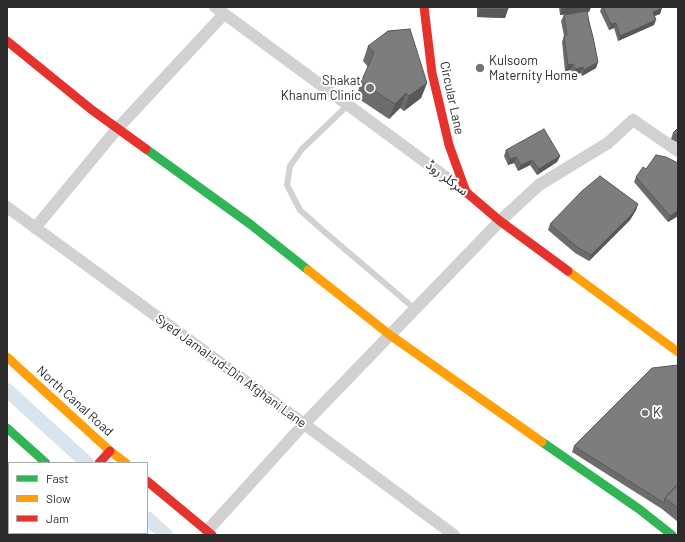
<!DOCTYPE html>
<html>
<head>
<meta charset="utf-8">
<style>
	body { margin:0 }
	#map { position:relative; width:685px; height:542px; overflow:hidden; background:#fff; font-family:Barlow,sans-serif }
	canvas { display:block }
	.frame { position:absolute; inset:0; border:8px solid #2c2c2c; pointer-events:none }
	.legend { position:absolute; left:8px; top:462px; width:140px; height:72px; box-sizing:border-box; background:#fff; border:1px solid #ababab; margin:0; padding:5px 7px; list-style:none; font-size:12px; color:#2c2c2c }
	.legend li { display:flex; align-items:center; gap:8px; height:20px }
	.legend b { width:20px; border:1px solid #ababab }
</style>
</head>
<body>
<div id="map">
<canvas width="685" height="542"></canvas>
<div class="frame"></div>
<ul class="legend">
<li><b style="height:5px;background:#30b455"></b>Fast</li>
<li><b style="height:5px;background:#ff9f0a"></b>Slow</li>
<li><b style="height:5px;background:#e5322d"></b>Jam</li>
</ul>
</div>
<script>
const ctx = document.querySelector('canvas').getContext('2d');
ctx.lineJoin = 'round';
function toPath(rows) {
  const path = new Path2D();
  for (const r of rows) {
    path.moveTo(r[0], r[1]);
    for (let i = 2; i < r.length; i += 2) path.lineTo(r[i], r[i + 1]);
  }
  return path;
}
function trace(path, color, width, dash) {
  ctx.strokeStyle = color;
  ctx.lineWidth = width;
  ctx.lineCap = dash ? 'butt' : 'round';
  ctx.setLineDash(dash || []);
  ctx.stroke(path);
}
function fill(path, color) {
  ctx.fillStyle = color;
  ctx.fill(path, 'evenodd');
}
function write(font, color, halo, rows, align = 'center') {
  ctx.font = font + ' Barlow,"Noto Sans Arabic",sans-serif';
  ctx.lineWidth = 4;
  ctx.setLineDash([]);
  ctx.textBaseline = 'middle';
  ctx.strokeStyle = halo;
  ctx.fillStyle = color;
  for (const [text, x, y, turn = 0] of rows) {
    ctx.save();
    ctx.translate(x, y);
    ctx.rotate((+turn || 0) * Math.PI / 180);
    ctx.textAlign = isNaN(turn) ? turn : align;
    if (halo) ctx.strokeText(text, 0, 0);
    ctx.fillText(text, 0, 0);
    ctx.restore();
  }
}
trace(toPath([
	[7,390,87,463],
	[147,518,166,535]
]), '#d8e5ef', 14);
trace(toPath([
	[348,105,302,149,290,166,287,185,300,210,320,228,415,309]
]), '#d1d1d1', 6);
trace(toPath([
	[215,7,466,192],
	[7,207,304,424,454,535],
	[35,228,117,129,224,14],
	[207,531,304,424,500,221,539,185,608,143,633,120,678,151],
	[7,534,9,533]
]), '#d1d1d1', 12);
trace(toPath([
	[146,149,250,224,308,270],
	[7,428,46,463],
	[542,442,639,509,672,535]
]), '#30b455', 9);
trace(toPath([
	[308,270,390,335,542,442],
	[568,271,678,352],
	[7,357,110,451,126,463]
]), '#ff9f0a', 9);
trace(toPath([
	[424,7,432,73,449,145,466,192,500,221,568,271],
	[7,41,92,110,146,149],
	[99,463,110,451],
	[147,481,212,535],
	[126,533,129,535]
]), '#e5322d', 9);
fill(toPath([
	[477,7,508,7,508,9,505,18,477,17],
	[559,7,591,7,589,12,587,12,598,62,596,68,582,76,581,73,574,75,571,70,565,71,562,42,564,36,561,21,564,15,575,13,560,15],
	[602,7,662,7,660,14,655,16,654,25,618,41,614,28,609,30,600,11],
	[368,46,427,83,421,98,404,111,400,108,389,119,356,97,361,82,368,67,363,61],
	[678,128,678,143,671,139,673,133],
	[506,150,560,156,557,162,537,175,530,165,518,171,514,163,508,165,504,156],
	[678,163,678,216,668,222,634,182,636,177,646,169],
	[638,204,636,210,630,220,589,261,575,253,548,230,550,224],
	[678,365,678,522,662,509,572,452,574,446]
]), '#6c6c6c');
fill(toPath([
	[581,7,591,7,589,12,560,15,562,9],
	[662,8,660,14,651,17,653,12],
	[480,9,508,9,505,18,477,17],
	[656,20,654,25,618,41,620,36],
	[616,23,614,28,609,30,611,24],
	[598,62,596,68,582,76,584,70],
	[573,64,571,70,565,71,568,65],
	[583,67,581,73,574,75,576,69],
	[427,83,421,98,404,111,409,96],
	[406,93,400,108,389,119,395,104],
	[560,156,557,162,537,175,539,169],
	[516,157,514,163,508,165,510,159],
	[532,160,530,165,518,171,521,165],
	[638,204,636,210,630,220,589,261,591,255],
	[678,211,678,216,668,222,670,216]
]), '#585858');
const building = toPath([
	[480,7,508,7,508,9,480,9,480,7],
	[562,7,581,7,562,9,562,7],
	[603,7,662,7,662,8,653,12,656,20,620,36,616,23,611,24,603,7],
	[587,11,589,22,593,37,598,62,584,70,583,67,576,69,573,64,568,65,564,36,567,35,564,15,587,11],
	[410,29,427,83,409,96,406,93,395,104,361,82,374,53,368,46,388,31,410,29],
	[678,128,678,136,673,133,678,128],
	[544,129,560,156,539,169,532,160,521,165,516,157,510,159,506,150,544,129],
	[656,155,666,157,678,163,678,211,670,216,636,177,643,167,646,169,656,155],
	[600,176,638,204,632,214,591,255,577,247,550,224,582,191,600,176],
	[678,365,678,484,665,498,664,503,574,446,652,368,678,365],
	[678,484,678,508,665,498,678,484]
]);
fill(building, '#7d7d7d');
trace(building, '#585858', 1);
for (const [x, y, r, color] of [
	[480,68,5,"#767676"],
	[370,88,5,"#767676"],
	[645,413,4,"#767676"]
]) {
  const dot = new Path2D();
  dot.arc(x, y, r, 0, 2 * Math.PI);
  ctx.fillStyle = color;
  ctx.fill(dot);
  trace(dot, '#fff', 1.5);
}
write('13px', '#2c2c2c', '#fff', [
	["Kulsoom",489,61],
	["Maternity Home",489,76],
	["Shakat",361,81,"right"],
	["Khanum Clinic",361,96,"right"],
	["K",653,413]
], 'left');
write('13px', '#2c2c2c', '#fff', [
	["Circular Lane",452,98,78],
	["سرکلر روڈ",447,178,37],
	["Syed Jamal-ud-Din Afghani Lane",231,371,36],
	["North Canal Road",75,401,42]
]);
</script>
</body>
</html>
